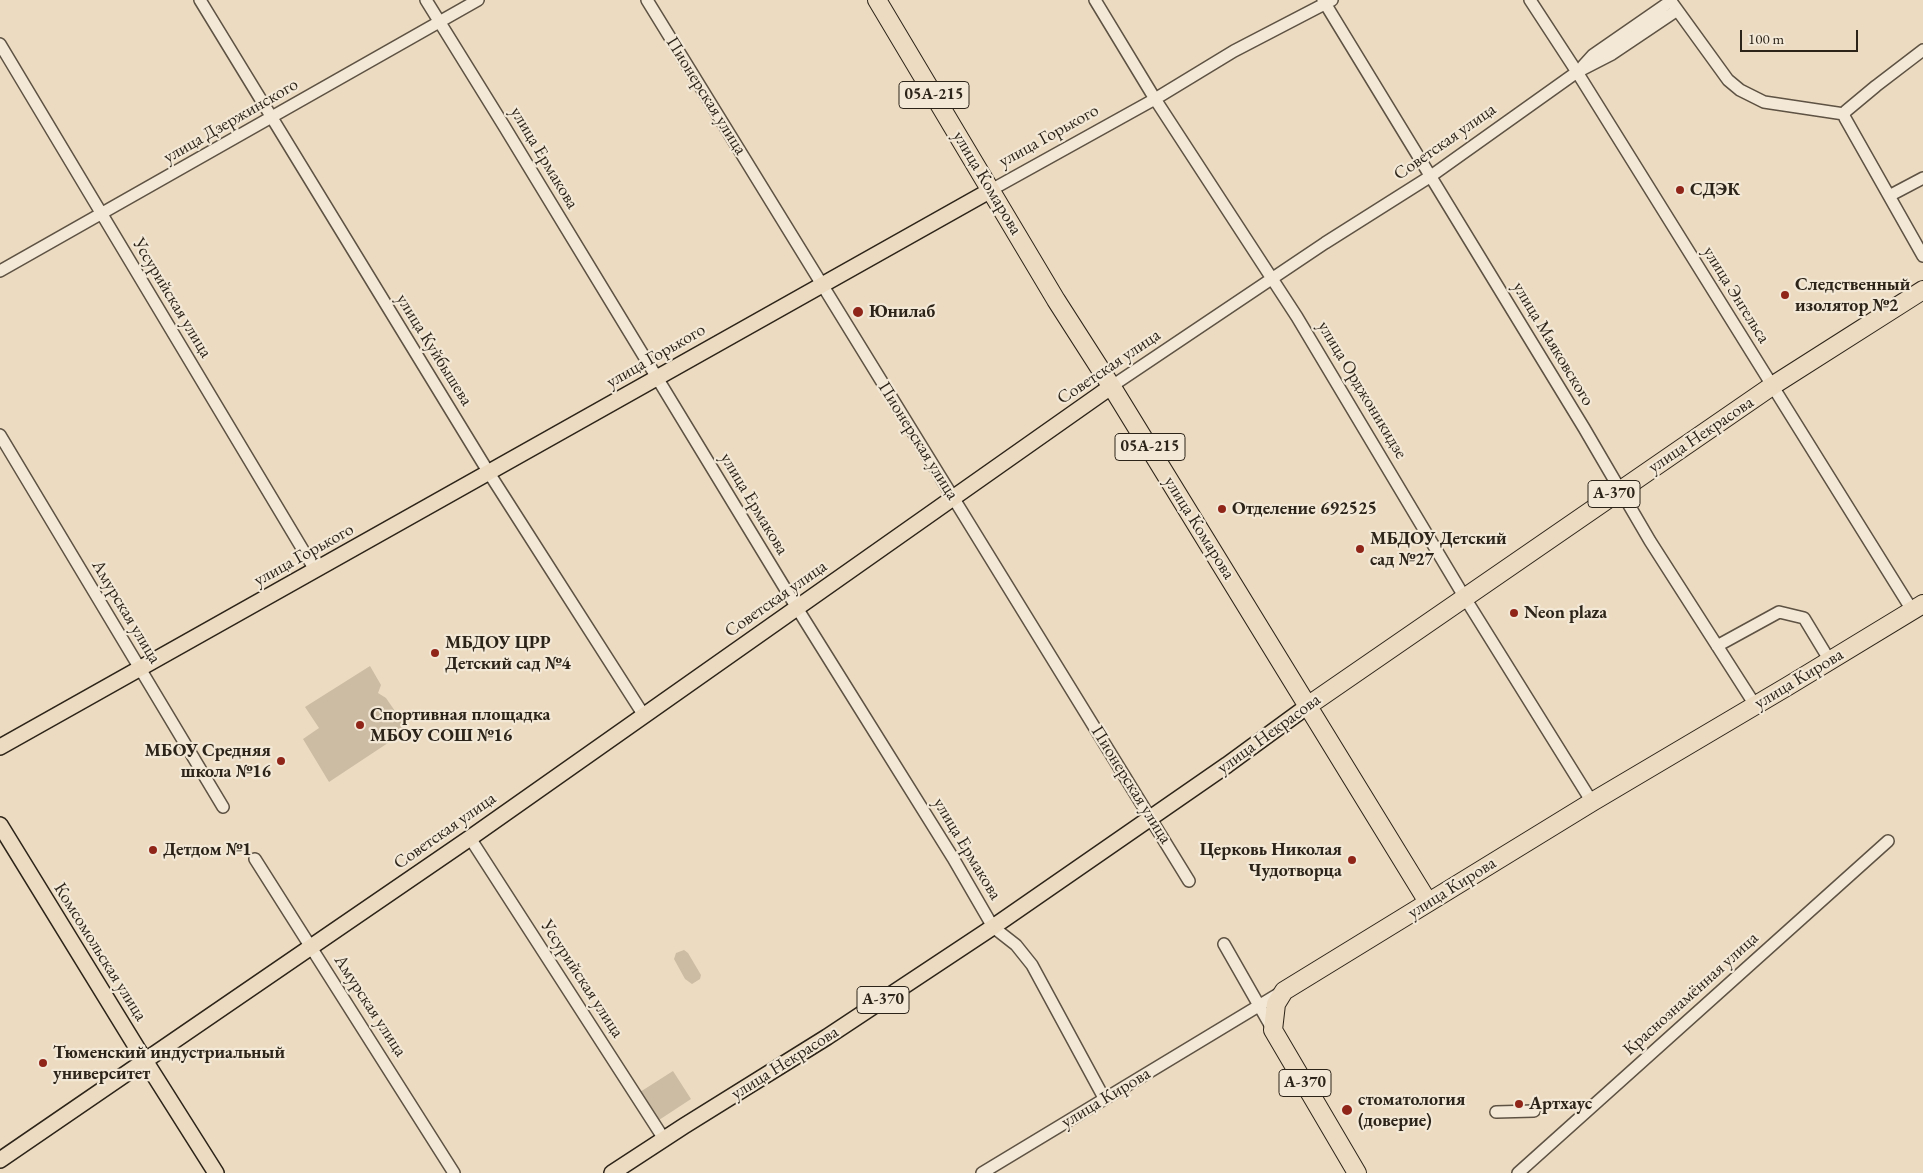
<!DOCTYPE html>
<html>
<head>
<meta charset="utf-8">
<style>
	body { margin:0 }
	#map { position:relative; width:1923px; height:1173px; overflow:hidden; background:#ecdbc0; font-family:"EB Garamond",serif }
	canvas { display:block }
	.scale { position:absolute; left:1740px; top:30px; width:118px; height:22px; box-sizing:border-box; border:2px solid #2d2419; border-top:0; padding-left:6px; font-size:15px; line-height:18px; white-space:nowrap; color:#2d2419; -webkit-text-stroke:4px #f3e8d6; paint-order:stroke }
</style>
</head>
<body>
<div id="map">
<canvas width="1923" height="1173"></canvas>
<div class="scale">100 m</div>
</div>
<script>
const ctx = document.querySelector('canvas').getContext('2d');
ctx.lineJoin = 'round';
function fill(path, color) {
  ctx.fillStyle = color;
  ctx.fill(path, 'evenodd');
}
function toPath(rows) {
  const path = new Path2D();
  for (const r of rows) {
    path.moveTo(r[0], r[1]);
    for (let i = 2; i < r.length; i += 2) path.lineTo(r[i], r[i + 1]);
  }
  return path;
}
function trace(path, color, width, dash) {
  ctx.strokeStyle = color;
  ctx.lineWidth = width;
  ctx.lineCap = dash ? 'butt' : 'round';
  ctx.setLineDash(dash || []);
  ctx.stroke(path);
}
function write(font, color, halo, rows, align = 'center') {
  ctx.font = font + ' "EB Garamond",serif';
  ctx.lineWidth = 4.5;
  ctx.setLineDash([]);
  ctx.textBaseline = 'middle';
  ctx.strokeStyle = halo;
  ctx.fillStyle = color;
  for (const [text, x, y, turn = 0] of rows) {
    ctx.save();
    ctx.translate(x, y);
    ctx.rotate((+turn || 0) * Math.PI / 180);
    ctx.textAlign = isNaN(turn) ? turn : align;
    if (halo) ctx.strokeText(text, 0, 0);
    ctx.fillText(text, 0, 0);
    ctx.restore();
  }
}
fill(toPath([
	[370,666,381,685,378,693,386,698,397,714,403,726,403,733,329,782,303,739,319,728,305,707],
	[684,950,688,953,701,975,700,979,692,984,685,979,674,959,676,953],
	[673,1071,691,1099,659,1120,640,1092]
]), '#ccbca4');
const minor = toPath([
	[200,0,489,473,643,714],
	[426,0,504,126,797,608,953,858,993,927,1016,945,1032,965,1104,1098],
	[647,0,1189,881],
	[1095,0,1155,99,1297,317,1465,598,1592,802],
	[1323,0,1584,428,1650,541,1755,705],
	[1530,0,1577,72,1912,610],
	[1670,0,1728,80,1740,90,1764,102,1844,114],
	[0,44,315,570],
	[1583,66,1593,55,1671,1],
	[1844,114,1845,118,1923,256],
	[1844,114,1846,111,1876,86,1923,50],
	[991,190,1155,99,1234,51,1332,0],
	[1889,196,1923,178],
	[0,271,478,0],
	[1112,386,1325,243,1431,176,1577,72,1612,54,1676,11],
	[0,435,223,807],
	[1717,646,1779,612,1804,618,1830,661],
	[470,838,664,1139],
	[255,859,454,1173],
	[1224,944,1273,1030],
	[1496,1112,1534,1111],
	[982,1173,1280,993],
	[1518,1173,1888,841]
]);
const major = toPath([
	[0,747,991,190],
	[0,825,137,1048,216,1173],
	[0,1160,470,838,1112,386],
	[612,1173,684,1126,827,1037,993,927,1227,765,1309,705]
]);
const highway = toPath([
	[877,0,1056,300,1115,392,1428,902],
	[1309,705,1772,386,1923,290],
	[1357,1173,1273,1030,1276,1004,1284,991,1592,802,1788,686,1923,604]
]);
trace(minor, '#5d5243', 14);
trace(major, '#2d2419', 18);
trace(highway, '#2d2419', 20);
trace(minor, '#f3e8d6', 11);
trace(major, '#ecdbc0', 15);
trace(highway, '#ecdbc0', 18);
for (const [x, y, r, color] of [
	[1680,190,5,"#8f2418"],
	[1785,295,5,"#8f2418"],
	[858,312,6,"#8f2418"],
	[1222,509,5,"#8f2418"],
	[1360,549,5,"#8f2418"],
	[1514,613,5,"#8f2418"],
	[435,653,5,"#8f2418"],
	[360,725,5,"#8f2418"],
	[281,761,5,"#8f2418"],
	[153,850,5,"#8f2418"],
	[1352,860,5,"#8f2418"],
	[43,1063,5,"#8f2418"],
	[1519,1104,5,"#8f2418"],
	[1347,1110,6,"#8f2418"]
]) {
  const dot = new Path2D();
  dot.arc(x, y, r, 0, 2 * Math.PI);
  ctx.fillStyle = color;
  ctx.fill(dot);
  trace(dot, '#f3e8d6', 2);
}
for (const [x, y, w] of [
	[934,95,70],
	[1150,447,70],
	[1614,494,52],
	[883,1000,52],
	[1305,1083,52]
]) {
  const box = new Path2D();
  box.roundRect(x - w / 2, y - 13.5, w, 27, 4);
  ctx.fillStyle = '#f3e8d6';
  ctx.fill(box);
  trace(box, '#2d2419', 1);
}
write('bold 16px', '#2d2419', null, [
	["05А-215",934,95],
	["05А-215",1150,447],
	["А-370",1614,494],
	["А-370",883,1000],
	["А-370",1305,1083]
]);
write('18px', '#2d2419', '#f3e8d6', [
	["Пионерская улица",706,96,58],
	["улица Дзержинского",231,121,-30],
	["улица Горького",1049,136,-29],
	["Советская улица",1445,142,-35],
	["улица Ермакова",544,158,59],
	["улица Комарова",987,183,59],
	["улица Энгельса",1736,295,58],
	["Уссурийская улица",172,298,59],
	["улица Маяковского",1553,344,59],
	["улица Куйбышева",434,350,58],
	["улица Горького",656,356,-30],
	["Советская улица",1109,367,-34],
	["улица Орджоникидзе",1362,390,59],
	["улица Некрасова",1701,435,-34],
	["Пионерская улица",918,441,58],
	["улица Ермакова",754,504,59],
	["улица Комарова",1199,528,58],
	["улица Горького",304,555,-29],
	["Советская улица",776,599,-35],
	["Амурская улица",126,612,59],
	["улица Кирова",1799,679,-31],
	["улица Некрасова",1269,734,-36],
	["Пионерская улица",1131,785,58],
	["Советская улица",445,831,-35],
	["улица Ермакова",967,849,59],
	["улица Кирова",1452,888,-32],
	["Комсомольская улица",100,952,58],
	["Уссурийская улица",582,979,57],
	["Краснознамённая улица",1691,994,-42],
	["Амурская улица",370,1006,57],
	["улица Некрасова",785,1063,-32],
	["улица Кирова",1106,1098,-31]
]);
write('bold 18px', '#2d2419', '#f3e8d6', [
	["СДЭК",1690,190],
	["Следственный",1795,285],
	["изолятор №2",1795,306],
	["Юнилаб",869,312],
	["Отделение 692525",1232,509],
	["МБДОУ Детский",1370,539],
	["сад №27",1370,560],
	["Neon plaza",1524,613],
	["МБДОУ ЦРР",445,643],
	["Детский сад №4",445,664],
	["Спортивная площадка",370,715],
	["МБОУ СОШ №16",370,736],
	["МБОУ Средняя",271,751,"right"],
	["школа №16",271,772,"right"],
	["Детдом №1",163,850],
	["Церковь Николая",1342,850,"right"],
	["Чудотворца",1342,871,"right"],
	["Тюменский индустриальный",53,1053],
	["университет",53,1074],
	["стоматология",1358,1100],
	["(доверие)",1358,1121],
	["Артхаус",1529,1104]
], 'left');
</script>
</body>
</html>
